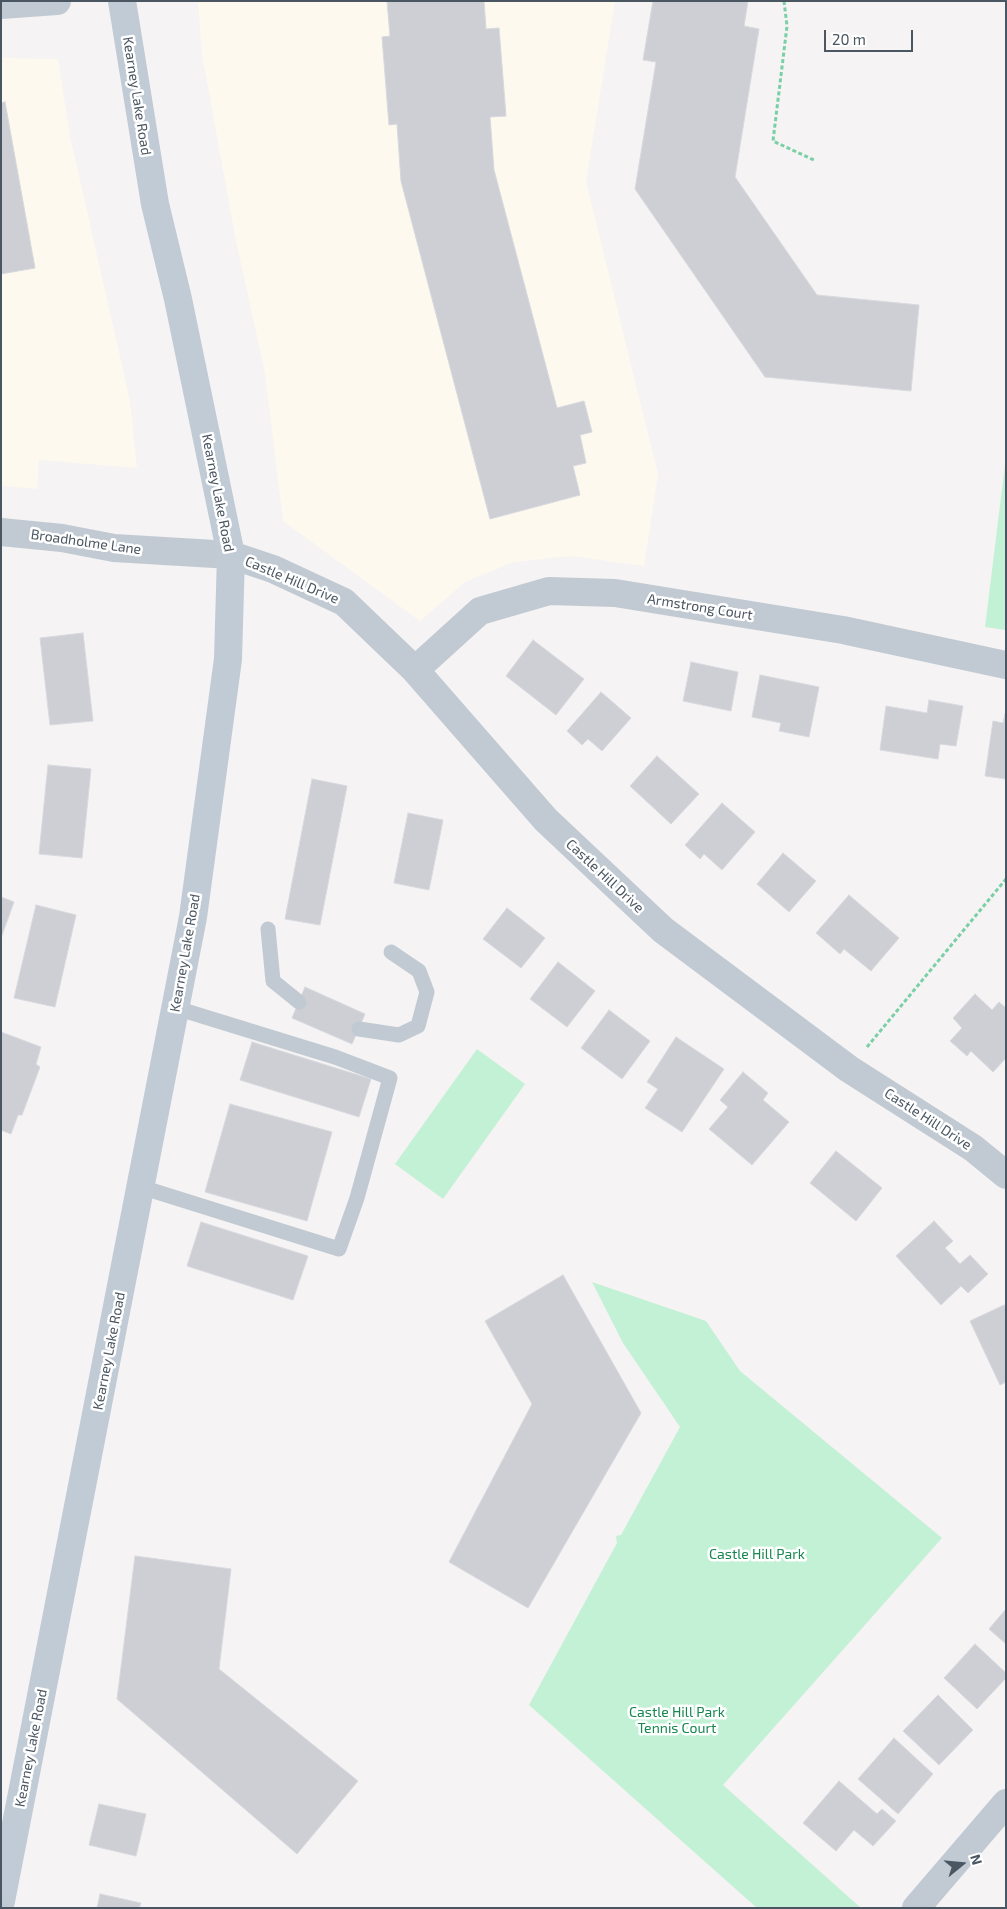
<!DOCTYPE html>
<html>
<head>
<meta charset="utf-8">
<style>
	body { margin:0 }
	#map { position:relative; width:1007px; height:1909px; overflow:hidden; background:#f5f3f3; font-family:"Exo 2",sans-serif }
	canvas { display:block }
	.frame { position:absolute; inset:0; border:2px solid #4a5661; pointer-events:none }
	.north { position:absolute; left:937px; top:1839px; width:50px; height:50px; -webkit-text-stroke:4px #fff; paint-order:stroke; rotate:73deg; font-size:14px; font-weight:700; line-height:20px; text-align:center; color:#4a5661 }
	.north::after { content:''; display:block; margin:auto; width:18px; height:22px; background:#4a5661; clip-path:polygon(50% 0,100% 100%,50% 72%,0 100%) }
	.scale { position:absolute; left:824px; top:30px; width:89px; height:22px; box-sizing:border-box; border:2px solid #4a5661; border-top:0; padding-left:6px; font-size:15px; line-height:18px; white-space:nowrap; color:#4a5661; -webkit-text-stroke:4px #fff; paint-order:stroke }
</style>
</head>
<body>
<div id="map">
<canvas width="1007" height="1909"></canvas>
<div class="frame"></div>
<div class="north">N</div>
<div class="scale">20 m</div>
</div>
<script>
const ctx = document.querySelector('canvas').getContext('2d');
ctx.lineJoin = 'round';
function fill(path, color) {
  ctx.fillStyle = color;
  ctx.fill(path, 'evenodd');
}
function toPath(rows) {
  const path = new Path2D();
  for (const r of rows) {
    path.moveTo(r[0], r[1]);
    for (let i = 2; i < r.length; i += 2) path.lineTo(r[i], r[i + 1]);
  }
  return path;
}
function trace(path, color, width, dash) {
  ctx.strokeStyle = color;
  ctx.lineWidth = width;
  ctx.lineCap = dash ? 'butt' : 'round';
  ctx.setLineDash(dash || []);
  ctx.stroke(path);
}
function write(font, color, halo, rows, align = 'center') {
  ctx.font = font + ' "Exo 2",sans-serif';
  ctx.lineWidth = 5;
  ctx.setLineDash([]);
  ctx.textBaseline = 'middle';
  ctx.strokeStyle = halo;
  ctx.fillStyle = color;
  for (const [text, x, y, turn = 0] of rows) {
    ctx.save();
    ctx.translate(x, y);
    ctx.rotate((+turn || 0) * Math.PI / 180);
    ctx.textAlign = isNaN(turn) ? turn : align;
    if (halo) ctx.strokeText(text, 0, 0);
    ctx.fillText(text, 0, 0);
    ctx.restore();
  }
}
fill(toPath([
	[198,1,615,1,586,182,658,474,644,566,571,556,514,562,465,582,420,621,283,521,265,373,235,236,202,54],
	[1,58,58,59,70,136,130,401,137,468,39,460,37,489,1,486]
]), '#fdf9ef');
fill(toPath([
	[1005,465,1006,465,1006,630,985,627],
	[477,1049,525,1084,443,1199,395,1164],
	[592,1282,706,1321,740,1371,942,1538,723,1785,861,1908,757,1908,529,1705,617,1543,616,1536,621,1535,680,1427,623,1343]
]), '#c3f1d5');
const building = toPath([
	[387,1,484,1,486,29,499,28,506,116,490,117,494,170,557,408,584,401,592,432,580,435,586,463,573,466,580,495,490,519,401,181,397,124,389,125,382,37,390,36,387,1],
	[653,1,748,1,744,26,759,29,735,177,817,295,919,305,911,391,765,377,635,189,656,62,643,60,653,1],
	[5,102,35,268,1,274,1,103,5,102],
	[83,633,93,721,50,725,40,638,83,633],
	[533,640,584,679,556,715,506,676,533,640],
	[691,662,738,672,731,711,683,701,691,662],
	[760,675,819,687,809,737,779,731,781,723,752,717,760,675],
	[601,692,631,718,602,751,588,739,582,745,567,731,601,692],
	[929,700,963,706,956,746,940,744,938,759,880,750,886,706,927,713,929,700],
	[1005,714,1006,779,985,776,993,721,1003,723,1005,714],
	[657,756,699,794,671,824,630,786,657,756],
	[48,765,91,769,82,858,39,854,48,765],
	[312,779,347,786,320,925,285,919,312,779],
	[722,803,755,832,722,870,704,854,700,859,685,845,722,803],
	[408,813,443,820,429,890,394,883,408,813],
	[783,853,816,881,789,912,757,884,783,853],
	[849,895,899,938,871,971,844,949,840,954,816,933,849,895],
	[1,897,14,902,1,938,1,897],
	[36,905,76,915,55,1007,14,998,36,905],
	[507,908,545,938,521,968,483,939,507,908],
	[558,962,595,991,567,1027,530,999,558,962],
	[305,987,365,1014,352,1044,292,1018,305,987],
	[975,994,992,1010,999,1002,1006,1008,1006,1058,993,1072,971,1051,967,1056,950,1041,962,1028,953,1018,975,994],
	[609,1010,650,1041,622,1079,581,1048,609,1010],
	[1,1032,41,1047,36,1064,40,1067,22,1115,18,1115,11,1134,1,1130,1,1032],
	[676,1037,724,1069,682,1132,645,1108,658,1089,647,1082,676,1037],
	[252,1042,371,1079,359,1117,240,1080,252,1042],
	[743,1072,768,1093,763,1100,789,1122,752,1165,709,1129,728,1107,720,1100,743,1072],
	[230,1104,332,1132,307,1221,205,1192,230,1104],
	[836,1151,882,1188,856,1221,810,1183,836,1151],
	[934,1221,953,1241,945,1248,960,1264,970,1255,988,1274,968,1293,961,1286,941,1305,896,1256,934,1221],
	[201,1222,308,1256,293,1300,187,1266,201,1222],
	[563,1275,641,1413,528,1608,449,1562,532,1404,485,1321,563,1275],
	[1004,1305,1006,1308,1006,1382,1000,1385,970,1321,1004,1305],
	[135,1556,231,1569,219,1669,358,1781,297,1854,117,1699,135,1556],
	[1006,1609,1006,1644,989,1629,1006,1609],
	[975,1644,1006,1673,1006,1678,977,1709,944,1678,975,1644],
	[938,1695,973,1730,939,1765,903,1731,938,1695],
	[894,1738,933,1774,898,1814,858,1779,894,1738],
	[839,1781,877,1814,882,1809,896,1821,873,1846,854,1830,836,1851,803,1823,839,1781],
	[99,1804,146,1814,136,1856,89,1845,99,1804],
	[100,1894,141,1903,139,1908,97,1908,100,1894]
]);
fill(building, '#cdcfd5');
trace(building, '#d7d9de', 1);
trace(toPath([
	[784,1,787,26,773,141,816,161],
	[867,1047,1006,879]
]), '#7ad0a6', 3, [4, 2.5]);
trace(toPath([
	[268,929,273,981,299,1002],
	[359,1029,399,1035,418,1026,427,992,419,971,391,952],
	[141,1187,339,1249,357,1198,390,1078,335,1057,176,1008]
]), '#c1cad2', 15);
trace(toPath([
	[1,532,62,538,114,548,231,555,273,569,344,602,415,670,546,820,663,930,849,1069,973,1148,1006,1175],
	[415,670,480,611,549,591,615,593,843,630,1006,665],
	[916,1908,1006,1803]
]), '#c1cad2', 28);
trace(toPath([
	[1,5,57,1]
]), '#c1cad2', 28);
trace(toPath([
	[1,1901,193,917,228,659,231,555,178,299,155,204,122,1]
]), '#c1cbd6', 28);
write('14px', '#4a5661', '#fff', [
	["Kearney Lake Road",137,96,81],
	["Kearney Lake Road",218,493,79],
	["Broadholme Lane",86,542,8],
	["Castle Hill Drive",292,580,23],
	["Armstrong Court",700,607,9],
	["Castle Hill Drive",605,876,43],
	["Kearney Lake Road",185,953,-80],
	["Castle Hill Drive",928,1119,33],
	["Kearney Lake Road",109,1351,-79],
	["Kearney Lake Road",31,1748,-79]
]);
write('14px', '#17864f', '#fff', [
	["Castle Hill Park",757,1554],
	["Castle Hill Park",677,1712],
	["Tennis Court",677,1728]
]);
</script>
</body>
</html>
